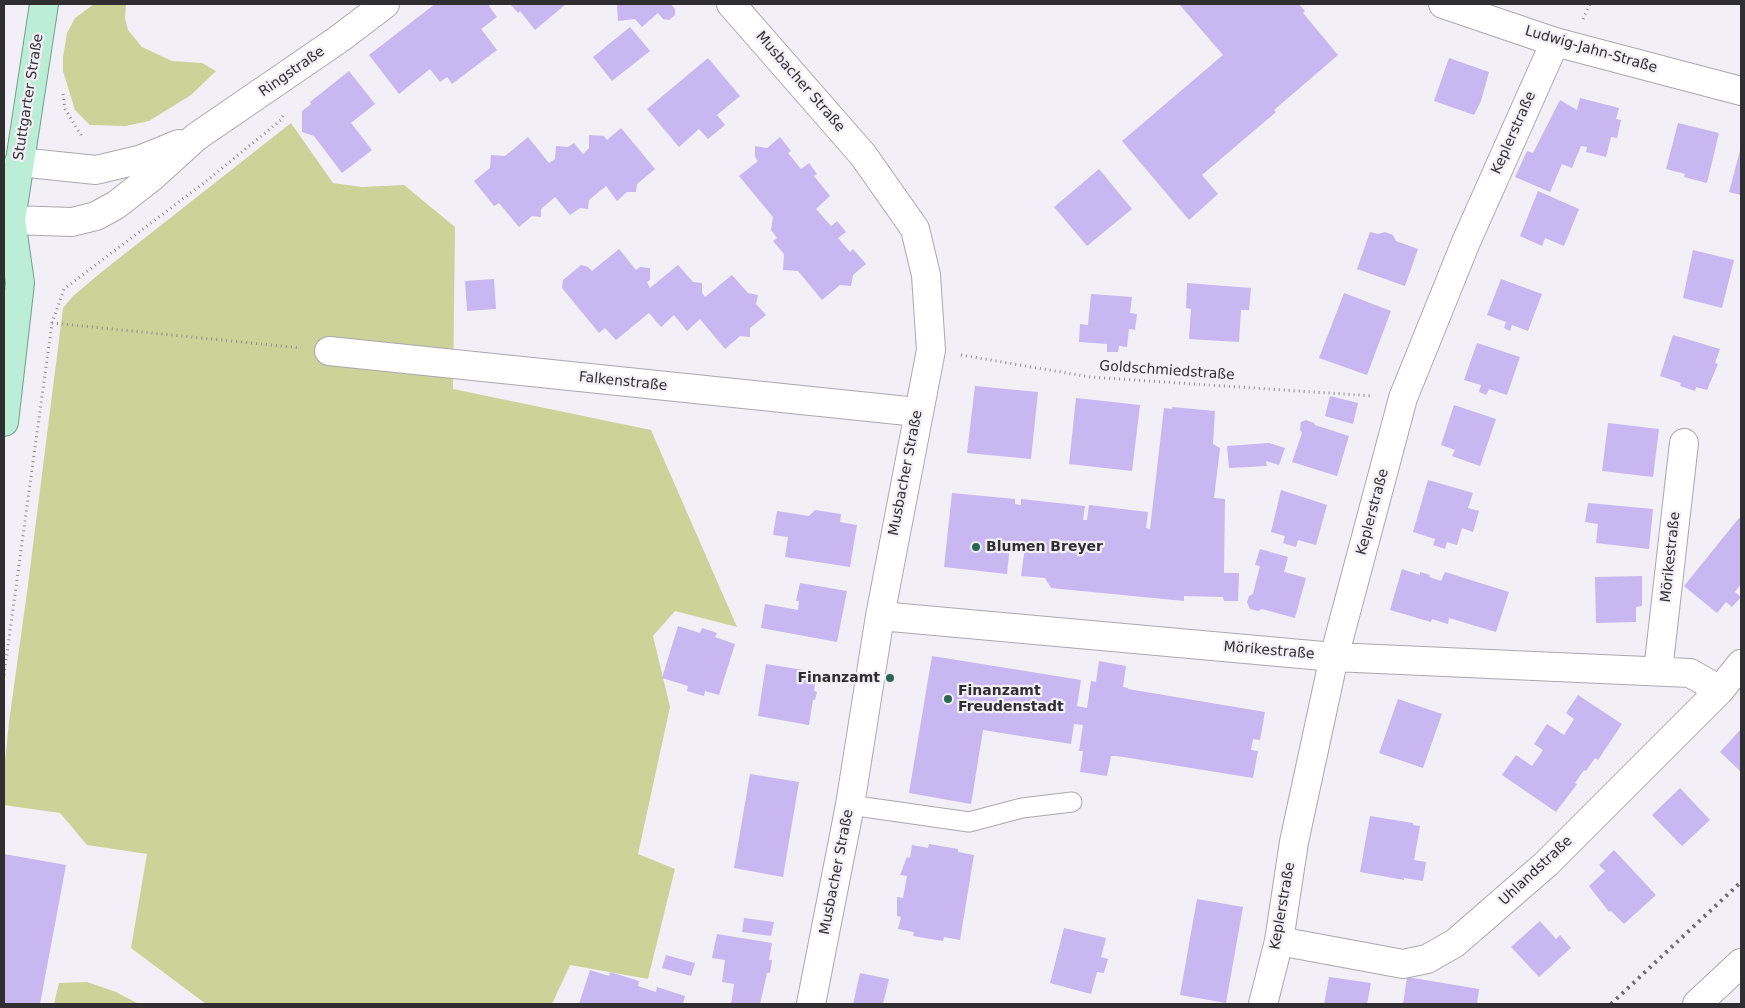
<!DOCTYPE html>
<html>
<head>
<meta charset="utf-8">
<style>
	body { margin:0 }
	#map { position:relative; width:1745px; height:1008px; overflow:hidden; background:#f2f0f6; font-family:"DejaVu Sans",sans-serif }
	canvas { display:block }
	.frame { position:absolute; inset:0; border:5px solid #2f2f31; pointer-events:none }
</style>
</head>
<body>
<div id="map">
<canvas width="1745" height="1008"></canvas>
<div class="frame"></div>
</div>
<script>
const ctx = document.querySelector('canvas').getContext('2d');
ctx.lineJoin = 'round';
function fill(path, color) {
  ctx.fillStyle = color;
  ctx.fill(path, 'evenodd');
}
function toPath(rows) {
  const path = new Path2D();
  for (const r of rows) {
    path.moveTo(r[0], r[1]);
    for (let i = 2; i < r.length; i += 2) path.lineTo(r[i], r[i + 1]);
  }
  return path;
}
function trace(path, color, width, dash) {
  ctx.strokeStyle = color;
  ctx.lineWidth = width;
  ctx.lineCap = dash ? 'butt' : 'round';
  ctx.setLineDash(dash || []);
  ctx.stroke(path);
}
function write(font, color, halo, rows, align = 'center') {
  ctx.font = font + ' "DejaVu Sans",sans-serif';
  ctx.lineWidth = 4.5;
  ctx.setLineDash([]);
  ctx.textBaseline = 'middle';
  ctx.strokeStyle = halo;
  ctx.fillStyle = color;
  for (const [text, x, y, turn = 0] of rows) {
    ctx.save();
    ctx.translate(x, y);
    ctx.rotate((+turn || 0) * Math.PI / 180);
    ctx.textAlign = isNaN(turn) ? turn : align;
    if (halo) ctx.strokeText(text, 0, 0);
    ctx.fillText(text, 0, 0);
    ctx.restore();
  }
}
fill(toPath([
	[94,4,126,4,125,18,128,30,142,47,172,61,202,63,216,71,191,95,149,121,126,126,90,125,75,110,63,71,63,57,67,33,75,18],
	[291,123,333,183,362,187,404,185,455,227,453,389,651,430,737,627,675,611,653,636,670,707,638,854,675,869,648,979,570,965,552,1004,206,1004,131,948,147,854,87,845,60,813,4,805,4,770,9,722,28,585,63,308,73,296,104,270],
	[87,982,116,992,139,1004,54,1004,59,983]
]), '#ccd398');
fill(toPath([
	[435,4,490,4,489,6,497,17,481,29,497,50,452,84,447,77,440,82,430,69,399,94,369,55],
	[510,4,566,4,535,30,520,11,518,13],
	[617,4,671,4,675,9,675,15,669,20,663,19,658,13,642,27,635,19,618,21],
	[1179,4,1299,4,1305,11,1303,13,1338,55,1274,110,1276,112,1202,175,1218,194,1189,220,1122,141,1223,55],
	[630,27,650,51,612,81,593,57],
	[708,58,740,96,717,115,725,125,708,139,699,129,679,147,647,109],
	[1449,58,1489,72,1481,101,1474,115,1434,101],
	[349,71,375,104,351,123,372,150,342,173,314,136,302,132,302,111,311,104,310,102],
	[1580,98,1619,108,1616,119,1621,120,1617,138,1611,137,1606,157,1586,152,1587,147,1581,146,1572,168,1562,164,1550,192,1515,177,1527,151,1533,153,1560,100,1577,110],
	[1678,123,1719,133,1707,183,1684,177,1685,174,1666,169],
	[621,128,655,169,637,184,636,192,627,192,617,201,606,186,589,200,588,209,580,208,570,215,555,197,541,209,541,217,532,216,519,227,499,203,494,206,474,181,490,168,491,155,505,156,528,137,549,163,555,159,556,146,568,147,574,143,583,154,589,148,589,135,604,136,607,140],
	[780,137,791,151,788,153,801,169,809,163,817,174,814,176,830,196,816,209,831,226,837,221,846,232,838,238,850,252,853,249,866,264,853,275,851,286,840,285,822,300,798,271,783,270,784,254,773,241,777,238,771,230,773,217,739,176,758,161,755,157,755,146,767,148],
	[1741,147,1741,195,1729,192],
	[1099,169,1132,209,1087,246,1054,207],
	[1538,191,1579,209,1564,246,1545,238,1542,246,1520,236],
	[1370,232,1378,234,1385,232,1393,235,1396,241,1418,249,1405,286,1357,269],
	[619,249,636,270,640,267,650,268,650,280,647,282,650,288,678,265,693,282,702,283,702,293,705,297,732,275,748,293,758,295,756,304,766,315,750,328,750,337,740,336,725,349,700,319,687,331,674,315,661,327,649,313,616,340,605,328,599,333,562,288,563,280,581,265,588,267,592,271],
	[1693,250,1734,260,1722,308,1683,298],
	[494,279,496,309,467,311,465,281],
	[1501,279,1542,294,1528,331,1512,325,1510,331,1504,328,1506,322,1487,315],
	[1187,283,1251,288,1249,310,1241,310,1239,342,1189,339,1191,309,1186,308],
	[1344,293,1391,311,1367,375,1319,358],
	[1091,294,1132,297,1130,313,1137,314,1135,330,1129,329,1127,347,1119,346,1118,352,1107,352,1107,344,1079,342,1080,324,1088,325],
	[1673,335,1720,349,1715,363,1718,364,1707,390,1696,387,1695,391,1680,386,1681,383,1660,376],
	[1477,343,1520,357,1507,395,1489,389,1486,395,1479,392,1481,385,1464,380],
	[975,386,1038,392,1031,459,967,453],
	[1330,396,1358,403,1353,424,1325,416],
	[1076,398,1140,405,1132,471,1069,464],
	[1454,405,1496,419,1480,466,1452,456,1455,450,1441,445],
	[1172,407,1215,411,1213,444,1220,448,1214,498,1225,499,1224,573,1239,573,1238,601,1224,601,1223,597,1184,596,1184,601,1051,588,1045,578,1021,576,1025,547,1010,545,1007,574,944,567,952,493,1015,499,1015,504,1021,505,1021,499,1085,506,1083,520,1087,520,1089,505,1148,512,1146,528,1150,529,1164,408,1172,409],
	[1306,420,1314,423,1315,425,1349,436,1337,476,1292,462,1302,433,1300,430,1301,422],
	[1608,423,1659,429,1653,477,1602,471],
	[1269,443,1285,448,1279,465,1266,461,1267,466,1229,468,1227,446],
	[1428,480,1473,493,1468,508,1479,511,1473,532,1462,528,1457,545,1447,542,1445,549,1433,545,1435,539,1413,532],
	[1281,490,1327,505,1316,545,1298,540,1296,547,1283,543,1285,536,1271,532],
	[1588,503,1653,509,1649,549,1596,543,1598,524,1585,522],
	[815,510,841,514,840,522,857,525,850,567,785,557,788,537,773,535,777,511,809,516],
	[1739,518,1741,520,1741,584,1735,592,1741,597,1732,607,1726,602,1717,613,1684,586],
	[1260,549,1288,557,1284,572,1306,578,1295,618,1262,609,1258,611,1250,609,1247,602,1249,596,1253,594,1260,566,1255,565],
	[1402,569,1420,575,1420,572,1430,575,1429,577,1441,581,1445,572,1509,592,1496,632,1449,618,1448,624,1432,619,1431,622,1390,610],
	[1642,576,1642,606,1636,607,1636,622,1596,623,1595,577],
	[800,583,847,591,837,642,761,628,765,604,798,610,799,601,796,601],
	[678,626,700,633,702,628,717,633,715,637,735,644,719,695,705,691,704,696,687,691,688,686,662,678],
	[932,656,1081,680,1077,706,1087,708,1091,681,1096,682,1099,661,1126,666,1123,687,1128,688,1128,689,1265,712,1260,740,1253,739,1251,750,1258,751,1253,778,1117,756,1111,756,1107,776,1080,772,1083,751,1079,751,1083,725,1074,724,1071,744,983,730,971,804,909,793],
	[766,664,817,672,814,691,817,692,815,700,813,700,809,725,758,716],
	[1578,695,1622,724,1598,760,1595,758,1586,771,1584,770,1575,783,1577,784,1556,812,1502,775,1516,755,1532,766,1543,750,1534,744,1547,724,1564,735,1574,719,1566,713],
	[1398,699,1442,714,1423,768,1379,753],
	[1741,729,1741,772,1720,752],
	[750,774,799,782,783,877,734,868],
	[1680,788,1710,820,1682,846,1652,815],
	[1370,816,1413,823,1413,825,1420,826,1414,860,1426,862,1423,881,1404,878,1404,880,1360,872],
	[929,844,958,849,958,852,974,855,960,940,944,937,943,941,913,936,914,932,898,929,901,917,897,916,897,897,903,898,907,876,900,875,907,857,910,858,912,845,928,848],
	[1614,850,1656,895,1624,924,1611,911,1609,912,1589,886,1605,871,1599,865],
	[4,854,66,865,40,1004,4,1004],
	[1197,899,1243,907,1226,1003,1180,995],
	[744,918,774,922,771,936,742,932],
	[1540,921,1556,939,1560,935,1571,948,1539,977,1511,947],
	[1064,928,1106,938,1101,957,1108,959,1104,973,1097,972,1091,994,1050,983],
	[717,934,772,943,769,960,772,960,770,973,767,973,760,1004,731,1004,734,984,722,982,725,960,712,958],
	[666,955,695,963,691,976,662,968],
	[590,970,609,976,610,972,639,981,638,986,656,992,657,987,685,996,683,1004,579,1004],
	[860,973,889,979,883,1004,853,1004],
	[1329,977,1371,983,1367,1004,1324,1004],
	[1407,977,1479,989,1477,1004,1403,1004]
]), '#c8b7f0');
const lane = toPath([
	[850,805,969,822,1022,808,1072,802]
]);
const street = toPath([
	[731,4,863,155,915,229,926,275,931,350,880,616,850,805,811,1004],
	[329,351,917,412],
	[880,616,1334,657,1690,673,1720,690],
	[1658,671,1684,443],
	[1279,941,1403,964,1427,959,1455,943,1546,864,1720,690,1741,664],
	[1263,1004,1279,941,1294,842,1334,657,1403,398,1466,242,1555,42],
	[1697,1004,1741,963]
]);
const secondary = toPath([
	[1443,4,1555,42,1741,91],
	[19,162,96,170,142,159,179,144],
	[11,220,72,222,96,216,116,205,152,177,196,137,339,39,385,4]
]);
const primary = toPath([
	[4,238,11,220,44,4],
	[4,422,20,283,11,220]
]);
trace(lane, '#a9a8ad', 21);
trace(street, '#a9a8ad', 30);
trace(secondary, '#a9a8ad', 30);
trace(primary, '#6ea38b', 30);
trace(toPath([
	[1583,19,1590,4],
	[63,94,65,109,81,135,81,138],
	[52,323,301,348],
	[961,355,1090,377,1373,396],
	[4,675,52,323,64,289,205,182,281,120,283,115]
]), '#8e8d91', 3, [1, 4]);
trace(lane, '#fff', 19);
trace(street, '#fff', 28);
trace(secondary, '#fff', 28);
trace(primary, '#bcedd7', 28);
trace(toPath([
	[1611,1004,1741,882]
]), '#6c6c6f', 4, [2.5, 5]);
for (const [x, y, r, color] of [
	[976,547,5,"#296753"],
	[890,678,5,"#296753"],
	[948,699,5,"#296753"]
]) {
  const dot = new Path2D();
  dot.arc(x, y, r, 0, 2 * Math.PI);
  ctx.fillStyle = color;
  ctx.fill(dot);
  trace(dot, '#f2f0f6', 2);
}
write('14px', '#2f2f31', '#f2f0f6', [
	["Ludwig-Jahn-Straße",1591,50,16],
	["Ringstraße",292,72,-35],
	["Musbacher Straße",800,82,49],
	["Stuttgarter Straße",29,97,-81],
	["Keplerstraße",1514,133,-66],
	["Goldschmiedstraße",1167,371,4],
	["Falkenstraße",623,382,6],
	["Musbacher Straße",906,473,-79],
	["Keplerstraße",1373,512,-75],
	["Mörikestraße",1671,557,-84],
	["Mörikestraße",1269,651,5],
	["Uhlandstraße",1536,871,-43],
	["Musbacher Straße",837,872,-79],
	["Keplerstraße",1283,906,-80]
]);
write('bold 14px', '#2f2f31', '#f2f0f6', [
	["Blumen Breyer",986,547],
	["Finanzamt",880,678,"right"],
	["Finanzamt",958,691],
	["Freudenstadt",958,707]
], 'left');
</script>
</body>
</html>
